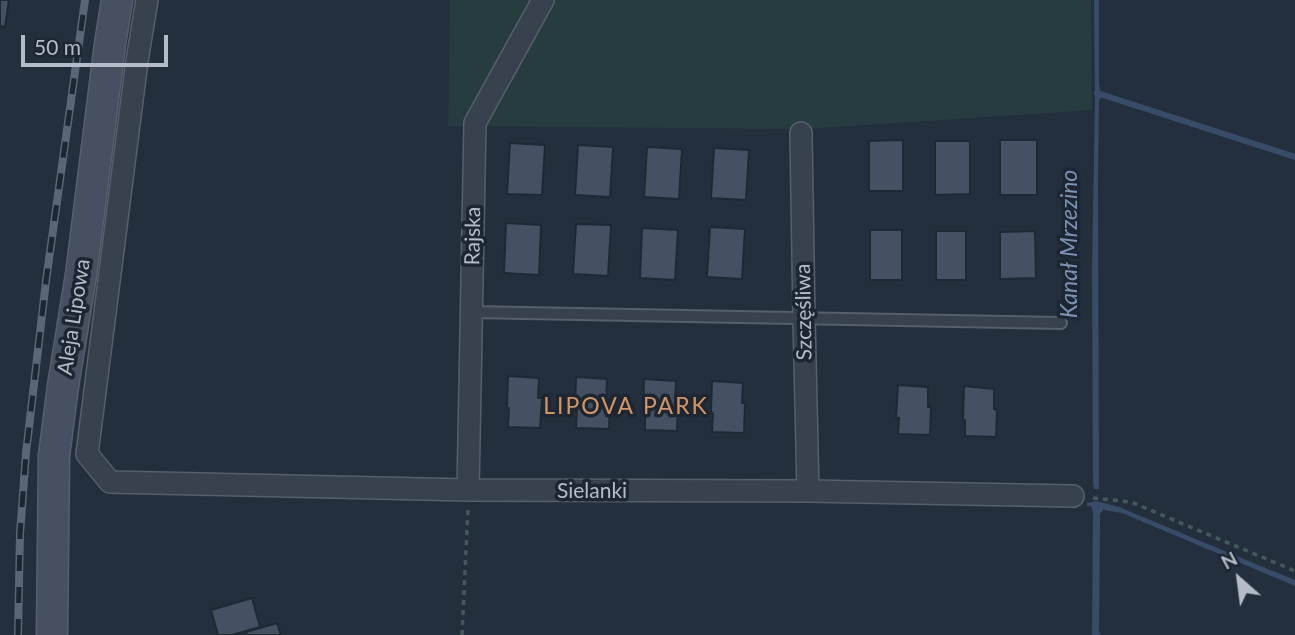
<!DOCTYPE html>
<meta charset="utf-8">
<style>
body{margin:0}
#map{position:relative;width:1295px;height:635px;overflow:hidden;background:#242f3e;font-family:Lato,sans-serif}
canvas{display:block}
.north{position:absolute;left:1204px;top:544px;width:70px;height:70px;-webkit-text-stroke:5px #1d2633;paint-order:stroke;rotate:332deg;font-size:19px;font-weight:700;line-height:28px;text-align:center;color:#b4bcc9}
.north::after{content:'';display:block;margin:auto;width:24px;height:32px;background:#b4bcc9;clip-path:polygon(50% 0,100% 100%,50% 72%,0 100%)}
.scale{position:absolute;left:21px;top:35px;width:147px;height:32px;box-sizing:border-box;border:4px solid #b4bcc9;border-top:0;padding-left:9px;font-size:21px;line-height:24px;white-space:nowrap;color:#b4bcc9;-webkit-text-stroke:5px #1d2633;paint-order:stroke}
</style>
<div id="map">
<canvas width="1295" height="635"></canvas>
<div class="north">N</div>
<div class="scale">50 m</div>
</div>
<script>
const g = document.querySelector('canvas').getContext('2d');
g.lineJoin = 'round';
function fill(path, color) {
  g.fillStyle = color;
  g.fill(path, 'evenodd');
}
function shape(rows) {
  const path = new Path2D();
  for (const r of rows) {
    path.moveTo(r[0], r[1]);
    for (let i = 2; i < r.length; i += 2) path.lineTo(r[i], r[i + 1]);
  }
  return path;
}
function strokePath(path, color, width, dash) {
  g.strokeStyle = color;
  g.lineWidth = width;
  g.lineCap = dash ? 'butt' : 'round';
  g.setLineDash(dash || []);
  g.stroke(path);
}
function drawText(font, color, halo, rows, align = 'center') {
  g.font = font + ' Lato,sans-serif';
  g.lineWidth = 7;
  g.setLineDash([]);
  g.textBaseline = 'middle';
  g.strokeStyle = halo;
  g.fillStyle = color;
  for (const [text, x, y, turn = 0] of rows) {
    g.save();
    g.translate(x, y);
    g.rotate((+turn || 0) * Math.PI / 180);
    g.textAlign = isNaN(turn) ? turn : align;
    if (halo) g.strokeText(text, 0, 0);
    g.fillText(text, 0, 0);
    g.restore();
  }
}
fill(shape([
 [450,0,1091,0,1092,110,804,129,448,126]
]), '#263c3f');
fill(shape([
 [1094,0,1099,0,1099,84,1101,98,1099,100,1098,183,1099,489,1094,489,1093,483,1092,271,1095,99],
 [1096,501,1119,507,1270,570,1295,580,1295,586,1122,513,1103,510,1100,514,1100,527,1099,631,1101,635,1092,635,1093,512,1091,506,1087,506,1087,503]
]), '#394c67');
strokePath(shape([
 [1097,93,1295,157]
]), '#394c67', 6);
const building = shape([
 [0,0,9,0,5,27,0,26,0,0],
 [903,140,903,191,869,191,869,141,903,140],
 [1000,140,1037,140,1037,195,1000,195,1000,140],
 [935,141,970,141,970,194,935,195,935,141],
 [510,143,545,145,542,195,507,194,510,143],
 [578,145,613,147,610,197,575,195,578,145],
 [647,147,682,149,679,199,644,197,647,147],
 [714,148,749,150,746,200,711,198,714,148],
 [506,223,541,225,539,275,504,273,506,223],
 [576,224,611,225,608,276,573,274,576,224],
 [710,227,745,229,742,279,707,277,710,227],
 [642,228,678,230,675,280,640,278,642,228],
 [870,230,902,230,902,280,870,280,870,230],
 [936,231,966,231,966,280,936,280,936,231],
 [1035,231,1036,278,1000,279,1000,232,1035,231],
 [508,376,539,378,538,398,542,398,540,428,508,427,509,408,507,408,508,376],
 [576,377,607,379,606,399,610,399,609,429,576,428,577,409,575,409,576,377],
 [644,379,676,381,675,401,678,401,677,431,645,430,645,411,643,411,644,379],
 [712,381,743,383,742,403,745,403,744,433,712,432,713,413,711,413,712,381],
 [898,385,928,387,928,407,931,407,930,435,898,434,899,418,896,418,898,385],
 [964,386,994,389,994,409,997,410,996,437,965,436,965,420,963,420,964,386],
 [252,598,260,627,232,635,218,635,211,610,252,598],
 [277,623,281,635,247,635,246,632,277,623]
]);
fill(building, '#455162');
strokePath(building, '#1f2835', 2);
const lane = shape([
 [471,312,1061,323]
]);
const street = shape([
 [147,0,137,61,87,454,110,482,468,490,808,491,1073,496],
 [801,133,804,319,808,491],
 [468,490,475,123,543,0]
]);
const secondary = shape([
 [52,635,54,456,63,386,81,275,110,44,117,0]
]);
strokePath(lane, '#565f6c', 14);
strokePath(street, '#565f6c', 24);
strokePath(secondary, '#565f6c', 33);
strokePath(shape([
 [1093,498,1131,502,1295,571],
 [462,635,468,508]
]), '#44595c', 3.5, [5, 5]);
strokePath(lane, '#38414e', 10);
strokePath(street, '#38414e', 21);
strokePath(secondary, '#465061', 30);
const rail = shape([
 [18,635,20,534,26,453,46,281,85,0]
]);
strokePath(rail, '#5a6575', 8);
strokePath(rail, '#1d2633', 5, [16]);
drawText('21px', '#b4bcc9', '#1d2633', [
 ["Rajska",473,236,-89],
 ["Szczęśliwa",804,312,-91],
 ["Aleja Lipowa",74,317,-81],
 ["Sielanki",592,491]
]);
drawText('italic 23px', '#7c92b1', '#1d2633', [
 ["Kanał Mrzezino",1070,244,-90]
]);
g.letterSpacing = '2px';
drawText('23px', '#d59563', '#1d2633', [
 ["LIPOVA PARK",626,407]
]);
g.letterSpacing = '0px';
</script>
